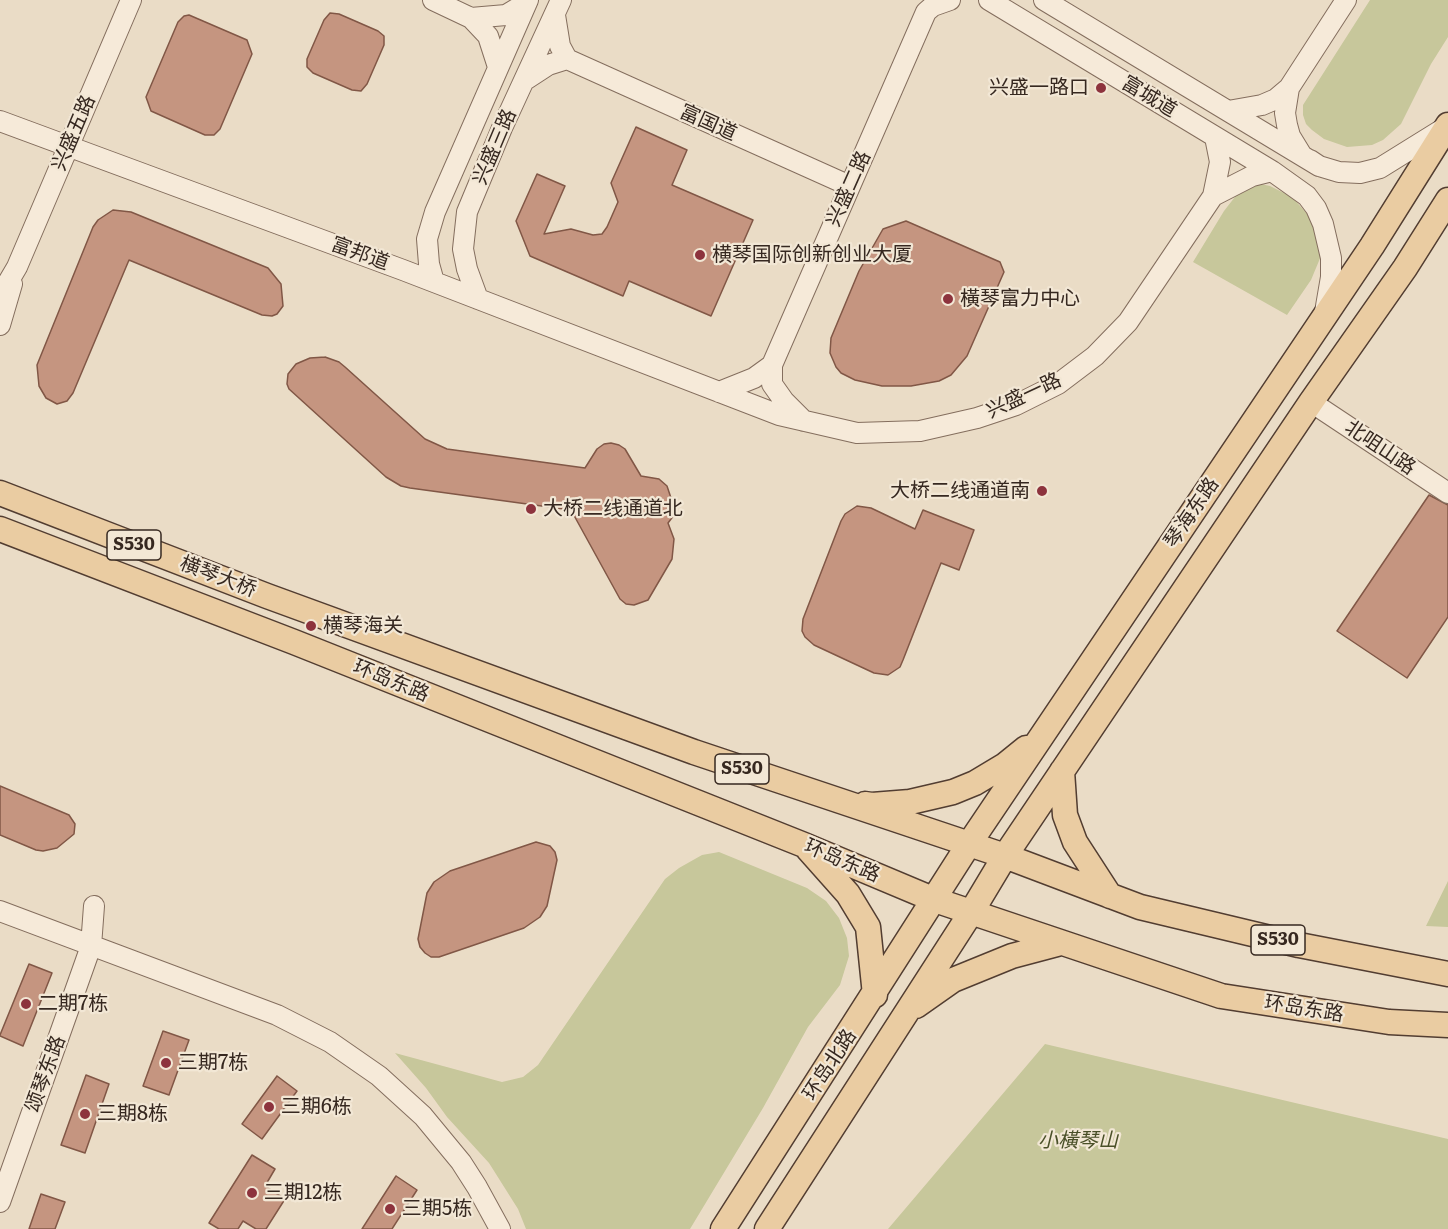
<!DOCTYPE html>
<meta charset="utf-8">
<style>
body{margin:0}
canvas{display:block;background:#eadcc6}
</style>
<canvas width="1448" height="1229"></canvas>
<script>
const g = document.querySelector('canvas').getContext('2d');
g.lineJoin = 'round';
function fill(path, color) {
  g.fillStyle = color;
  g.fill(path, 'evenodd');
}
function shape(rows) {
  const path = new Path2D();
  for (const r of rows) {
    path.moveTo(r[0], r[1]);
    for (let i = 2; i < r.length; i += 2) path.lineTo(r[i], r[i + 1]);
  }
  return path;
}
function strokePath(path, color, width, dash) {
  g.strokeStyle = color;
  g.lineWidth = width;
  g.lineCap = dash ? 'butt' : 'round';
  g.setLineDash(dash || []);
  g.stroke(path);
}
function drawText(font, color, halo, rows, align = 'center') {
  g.font = font + ' Literata,"Noto Sans SC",serif';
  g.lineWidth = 4.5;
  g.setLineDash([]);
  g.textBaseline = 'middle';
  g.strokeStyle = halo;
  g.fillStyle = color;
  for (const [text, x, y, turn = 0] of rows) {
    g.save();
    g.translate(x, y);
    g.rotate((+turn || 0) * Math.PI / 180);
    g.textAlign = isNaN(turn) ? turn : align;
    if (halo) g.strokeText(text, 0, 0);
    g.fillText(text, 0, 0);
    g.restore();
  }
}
fill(shape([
 [1370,0,1448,0,1448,37,1431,64,1401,124,1383,140,1372,145,1347,147,1324,139,1312,130,1306,124,1303,115,1303,105],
 [1256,183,1270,186,1292,197,1311,218,1320,241,1321,256,1311,280,1287,315,1193,262,1224,211,1238,193],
 [719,852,807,888,826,901,839,918,847,938,849,956,840,985,808,1027,763,1108,690,1229,526,1229,518,1209,489,1163,447,1117,426,1088,395,1053,502,1082,523,1077,538,1065,665,879,679,868,702,855],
 [1448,881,1448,927,1426,926],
 [1045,1044,1448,1139,1448,1229,888,1229]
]), '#c7c79b');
const building = shape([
 [330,13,339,14,378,31,384,36,384,45,367,84,361,91,352,90,313,73,307,67,307,59,324,20,330,13],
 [189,15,247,40,252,54,220,129,214,135,205,135,151,111,146,97,178,22,184,16,189,15],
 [636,127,687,150,672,185,753,220,711,316,629,281,623,296,530,256,516,221,537,174,565,186,544,234,571,229,593,235,602,234,607,227,618,202,611,183,636,127],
 [113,210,131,212,268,268,281,284,283,306,277,314,272,316,262,315,129,260,73,393,67,401,57,404,46,398,39,386,37,365,93,227,98,220,113,210],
 [906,221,1000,262,1004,272,967,356,951,375,939,381,911,386,882,386,855,380,841,373,836,367,830,353,831,338,859,271,883,229,906,221],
 [325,357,339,362,345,367,425,439,447,449,585,468,597,449,604,444,611,443,619,445,625,449,641,476,659,479,667,486,675,510,674,515,668,523,674,539,672,559,648,600,634,605,626,604,620,599,571,510,410,488,401,486,386,477,289,389,287,384,288,374,296,364,310,358,325,357],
 [1429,495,1448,505,1448,617,1407,678,1337,631,1429,495],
 [857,506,871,508,915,529,923,510,974,530,959,570,941,563,903,660,900,667,888,675,874,673,814,645,805,637,802,631,803,619,841,521,845,514,857,506],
 [0,786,69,815,75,824,74,834,57,848,43,851,36,850,0,835,0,786],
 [536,842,550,846,555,852,557,860,547,906,540,917,524,928,439,957,431,957,425,953,420,947,418,939,427,893,434,882,450,871,536,842],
 [29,964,52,973,23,1046,0,1036,0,1035,29,964],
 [163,1031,189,1040,169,1095,143,1086,163,1031],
 [86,1075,109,1084,85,1153,61,1145,86,1075],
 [277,1076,297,1091,262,1139,242,1124,277,1076],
 [252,1155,275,1169,265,1186,285,1199,266,1229,256,1229,243,1221,238,1229,219,1229,209,1223,252,1155],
 [396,1176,417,1190,392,1229,362,1229,396,1176],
 [41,1194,65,1202,55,1229,29,1229,41,1194]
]);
fill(building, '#c59580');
strokePath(building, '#815746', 1.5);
const minor = shape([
 [433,0,471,18],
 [989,0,1272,171,1307,196,1316,208,1323,224,1331,258,1331,277,1325,312],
 [1044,0,1319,166],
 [567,59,850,186],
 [498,67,488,36,471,18,506,15,526,3],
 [525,80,548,65,567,59,560,46,555,15],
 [1289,88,1285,113,1287,125,1290,136,1301,154],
 [1228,111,1262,105,1276,99,1289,88,1346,0],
 [0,121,403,270,779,415,857,433,920,431,977,418,1016,405,1058,384,1095,356,1128,322,1213,196],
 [1215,137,1220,162,1213,196,1252,176,1272,171],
 [1310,160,1319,166,1339,172,1360,173,1380,168,1446,127],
 [434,282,429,264,427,239,435,212,528,0],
 [0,296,17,267,131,0],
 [478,299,467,269,463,249,467,212,502,128,561,0],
 [0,325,12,284],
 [719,392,754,378,772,365],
 [1311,402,1448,493],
 [804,421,784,401,772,384,772,365,926,12,933,6,950,0],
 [0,911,277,1015,330,1042,379,1076,423,1116,461,1162,477,1187,500,1229],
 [0,1202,85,963,91,946,94,906]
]);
const major = shape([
 [0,493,267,596,694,752,1005,856,1140,907,1299,945,1448,974],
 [0,529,294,642,804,845,935,900,1221,996,1389,1022,1448,1025],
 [1062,771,1065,815,1075,842,1110,896],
 [865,804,872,805,910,802,953,792,975,783,1005,765,1026,748],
 [808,849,848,894,868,927,875,995],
 [916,1006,953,980,1012,956,1061,943],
 [723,1229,969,844,1372,246,1448,125],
 [767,1229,972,911,1005,856,1311,402,1405,268,1448,200]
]);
strokePath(minor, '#846e5e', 22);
strokePath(major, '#523d31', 27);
strokePath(minor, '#f6ead9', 20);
strokePath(major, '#eacca2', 24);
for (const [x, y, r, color] of [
 [1101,88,6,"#8d333d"],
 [700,255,6,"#8d333d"],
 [948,299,6,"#8d333d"],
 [1042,491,6,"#8d333d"],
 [531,509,6,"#8d333d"],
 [311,626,6,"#8d333d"],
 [26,1004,6,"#8d333d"],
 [166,1063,6,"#8d333d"],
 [269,1107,6,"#8d333d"],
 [85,1114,6,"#8d333d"],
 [252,1193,6,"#8d333d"],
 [390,1209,6,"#8d333d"]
]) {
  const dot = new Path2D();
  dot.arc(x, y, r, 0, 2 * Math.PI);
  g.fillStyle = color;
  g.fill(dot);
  strokePath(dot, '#f2e7d5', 2);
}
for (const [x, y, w] of [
 [134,545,54],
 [742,769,54],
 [1278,940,54]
]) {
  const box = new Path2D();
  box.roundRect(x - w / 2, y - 15, w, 30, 4.5);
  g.fillStyle = '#f2e7d5';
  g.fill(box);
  strokePath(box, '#362820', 1.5);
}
drawText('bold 18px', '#362820', null, [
 ["S530",134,545],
 ["S530",742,769],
 ["S530",1278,940]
]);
drawText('20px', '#362820', '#f2e7d5', [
 ["兴盛一路口",1089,88,"right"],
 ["横琴国际创新创业大厦",712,255],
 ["橫琴富力中心",960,299],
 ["大桥二线通道南",1030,491,"right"],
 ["大桥二线通道北",543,509],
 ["横琴海关",323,626],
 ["二期7栋",38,1004],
 ["三期7栋",178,1063],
 ["三期6栋",281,1107],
 ["三期8栋",97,1114],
 ["三期12栋",264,1193],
 ["三期5栋",402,1209]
], 'left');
drawText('20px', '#362820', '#f2e7d5', [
 ["富城道",1149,97,31],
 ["富国道",708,123,24],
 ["兴盛五路",74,133,-67],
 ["兴盛三路",495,147,-67],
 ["兴盛二路",849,189,-66],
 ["富邦道",360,254,20],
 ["兴盛一路",1024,396,-25],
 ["北咀山路",1380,448,34],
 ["琴海东路",1192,513,-56],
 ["横琴大桥",218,577,21],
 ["环岛东路",391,681,22],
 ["环岛东路",842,861,23],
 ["环岛东路",1304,1009,9],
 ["环岛北路",830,1065,-57],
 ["颂琴东路",46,1074,-70]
]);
drawText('italic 20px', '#4a5028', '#f2e7d5', [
 ["小橫琴山",1078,1141]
]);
</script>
